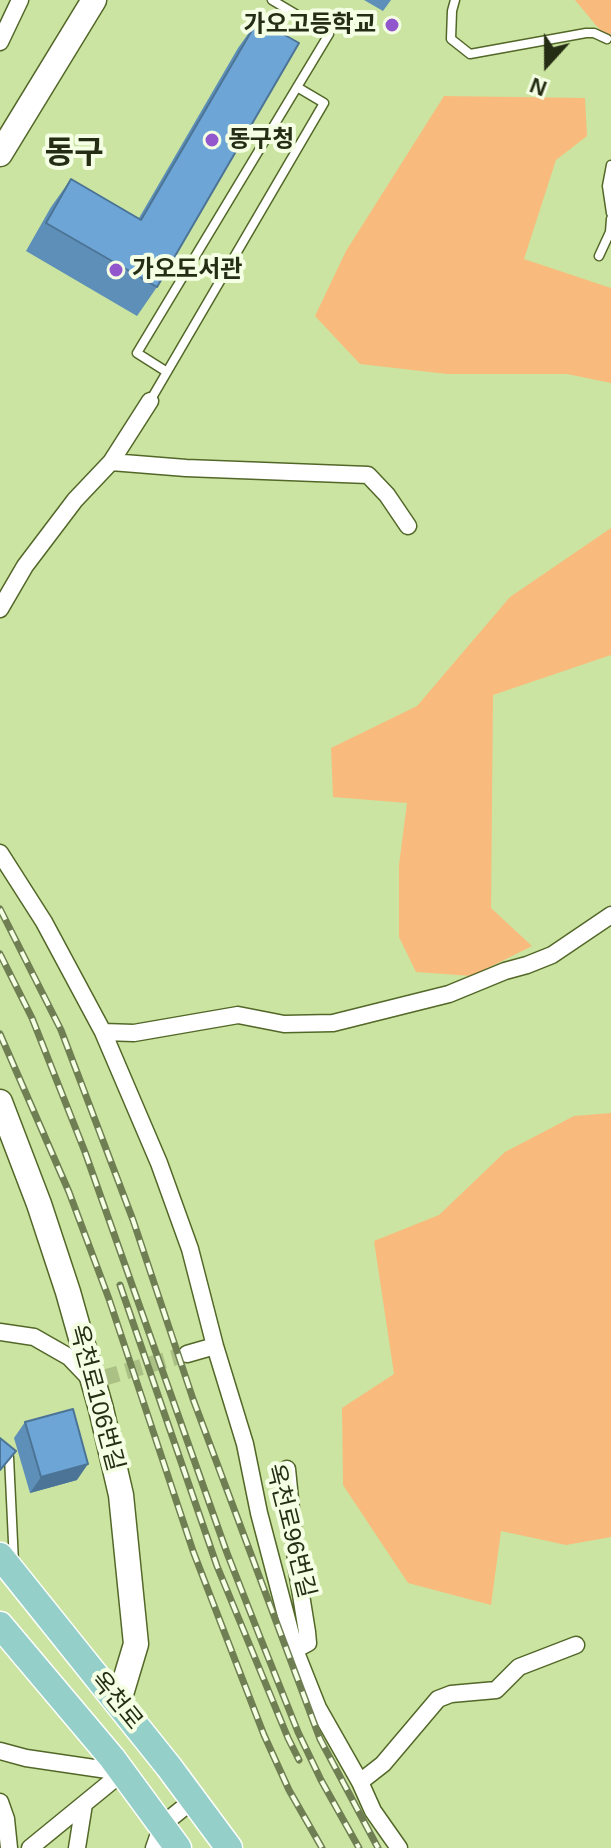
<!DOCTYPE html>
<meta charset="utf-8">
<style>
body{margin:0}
#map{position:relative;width:611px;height:1848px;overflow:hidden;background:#cbe4a1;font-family:Helvetica,sans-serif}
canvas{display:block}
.north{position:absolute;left:507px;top:24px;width:80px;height:80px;-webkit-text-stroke:6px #f4ffe4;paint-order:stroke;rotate:201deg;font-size:22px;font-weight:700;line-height:32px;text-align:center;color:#252e14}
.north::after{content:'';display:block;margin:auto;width:28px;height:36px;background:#252e14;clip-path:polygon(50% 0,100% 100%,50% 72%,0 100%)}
</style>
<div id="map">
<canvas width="611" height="1848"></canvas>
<div class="north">N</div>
</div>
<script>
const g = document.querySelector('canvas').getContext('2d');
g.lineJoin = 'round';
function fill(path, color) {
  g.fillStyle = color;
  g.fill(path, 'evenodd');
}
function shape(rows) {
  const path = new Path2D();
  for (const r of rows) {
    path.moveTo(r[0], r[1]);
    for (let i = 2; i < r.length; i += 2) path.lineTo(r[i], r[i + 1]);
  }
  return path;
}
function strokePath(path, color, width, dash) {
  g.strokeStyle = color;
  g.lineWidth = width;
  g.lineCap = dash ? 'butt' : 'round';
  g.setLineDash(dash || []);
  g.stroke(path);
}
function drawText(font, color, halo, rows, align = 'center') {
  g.font = font + ' Helvetica,"Noto Sans KR",sans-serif';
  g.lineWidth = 8;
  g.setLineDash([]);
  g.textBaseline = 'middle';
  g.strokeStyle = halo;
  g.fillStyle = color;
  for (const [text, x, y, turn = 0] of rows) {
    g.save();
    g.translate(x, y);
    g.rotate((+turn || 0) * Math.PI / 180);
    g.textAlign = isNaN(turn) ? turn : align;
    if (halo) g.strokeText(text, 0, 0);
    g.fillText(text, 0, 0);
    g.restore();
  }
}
fill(shape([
 [575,0,611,0,611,42,594,23],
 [444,96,585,98,587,136,556,160,524,259,611,288,611,383,567,374,447,374,360,364,315,316,346,251],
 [611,528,611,655,493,695,491,908,532,946,472,976,416,972,399,937,399,865,407,803,333,797,331,748,417,706,510,597],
 [611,1113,611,1537,566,1545,501,1531,491,1605,408,1583,343,1485,342,1408,394,1374,374,1241,439,1215,505,1152,574,1116]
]), '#f9bb7d');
strokePath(shape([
 [103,1378,187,1354]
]), '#aac085', 16, [16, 8]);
const lane = shape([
 [455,0,452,11,451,39,470,54,586,33,594,33,607,39],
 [611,165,607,186,611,213],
 [599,256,610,232,611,219],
 [167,372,137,353,329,34,272,0],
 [150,401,324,103,297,87],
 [0,1449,9,1457,14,1563]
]);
const street = shape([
 [0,42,20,0],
 [111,462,186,468,368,475,387,495,408,526],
 [0,609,25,566,75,500,111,462,150,401],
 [0,853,44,922,103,1032,159,1163,190,1249,215,1346,245,1444,259,1513,295,1650,318,1708,360,1782,373,1811,399,1848],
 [103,1032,134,1033,238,1015,284,1024,333,1023,449,994,505,971,527,965,552,955,611,915],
 [0,1332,34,1337,69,1357,91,1380],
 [187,1354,215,1346],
 [287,1469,297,1570,307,1632,308,1643,295,1650],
 [0,1751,26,1758,121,1772],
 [360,1782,383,1764,438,1699,451,1694,496,1690,519,1667,576,1645],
 [0,1802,6,1819,9,1848],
 [30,1848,123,1772],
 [77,1848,84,1804],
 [154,1848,162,1825,193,1800]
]);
const secondary = shape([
 [0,154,94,0],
 [0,1102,39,1204,68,1292,101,1409,121,1495,136,1644,118,1704]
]);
const primary = shape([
 [0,1556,169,1767,229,1848],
 [0,1625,112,1758,178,1848]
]);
strokePath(lane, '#526728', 11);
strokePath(street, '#526728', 19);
strokePath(secondary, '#526728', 27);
strokePath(primary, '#fff', 29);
strokePath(lane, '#fff', 8);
strokePath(street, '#fff', 16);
strokePath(secondary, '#fff', 24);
strokePath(primary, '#94d0c9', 26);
const rail = shape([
 [0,909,61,1030,133,1220,193,1399,320,1739,378,1848],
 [0,954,32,1018,85,1152,227,1553,260,1637,298,1732,321,1780,359,1848],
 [0,1034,69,1192,109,1299,193,1551,264,1735,289,1790,322,1848],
 [120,1285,217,1566,288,1738,299,1760]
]);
strokePath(rail, '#6f7f53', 7);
strokePath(rail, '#f4ffe4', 4, [12]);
fill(shape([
 [364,0,391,0,383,11],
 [258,20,157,287,137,316,26,251,51,207,71,179,139,218,238,48],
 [25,1422,77,1480,30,1493,14,1438]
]), '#5e8fb8');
fill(shape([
 [88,1464,77,1480,30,1493,41,1477]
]), '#4c7496');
const building = shape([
 [258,20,299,43,157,287,46,223,71,179,141,220,258,20],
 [73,1409,88,1464,41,1477,25,1422,73,1409],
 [0,1438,16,1451,0,1470,0,1438]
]);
fill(building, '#6da6d6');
strokePath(building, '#4c7496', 2);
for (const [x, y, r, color] of [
 [392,25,8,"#9357cd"],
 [212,140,8,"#9357cd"],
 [116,270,8,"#9357cd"]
]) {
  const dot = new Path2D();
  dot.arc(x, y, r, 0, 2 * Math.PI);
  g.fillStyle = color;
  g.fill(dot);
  strokePath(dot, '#f4ffe4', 3);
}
drawText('bold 24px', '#252e14', '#f4ffe4', [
 ["가오고등학교",376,25,"right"],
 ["동구청",228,140],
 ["가오도서관",132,270]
], 'left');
drawText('24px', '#252e14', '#f4ffe4', [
 ["옥천로106번길",96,1398,75],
 ["옥천로96번길",290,1531,76],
 ["옥천로",116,1701,51]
]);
drawText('bold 32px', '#252e14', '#f4ffe4', [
 ["동구",74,154]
]);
</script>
